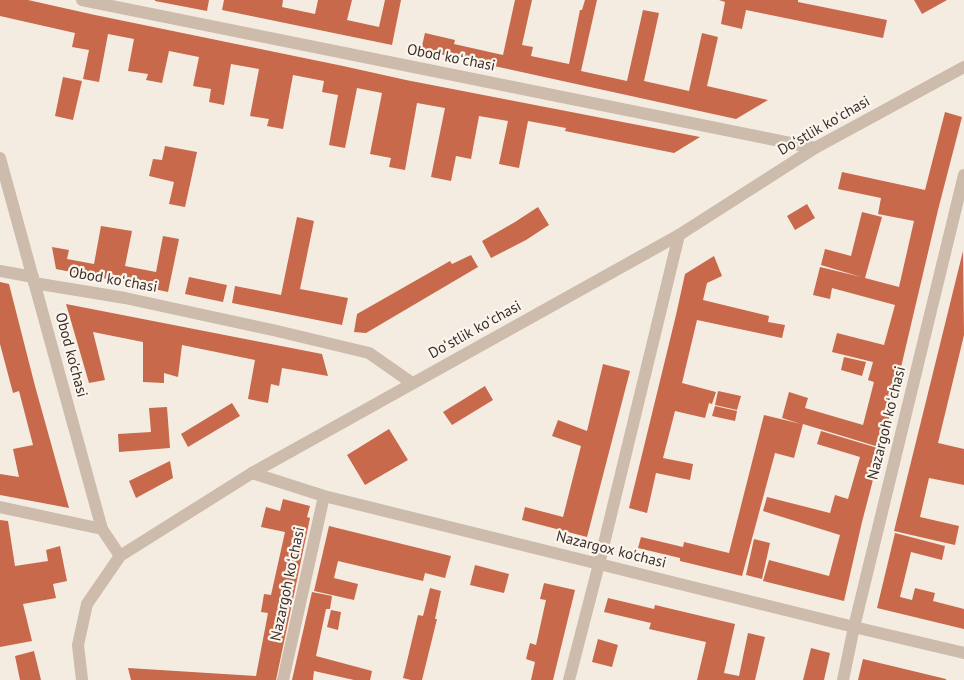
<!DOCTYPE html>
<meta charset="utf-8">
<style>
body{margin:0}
canvas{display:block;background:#f4ebe1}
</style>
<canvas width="964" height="680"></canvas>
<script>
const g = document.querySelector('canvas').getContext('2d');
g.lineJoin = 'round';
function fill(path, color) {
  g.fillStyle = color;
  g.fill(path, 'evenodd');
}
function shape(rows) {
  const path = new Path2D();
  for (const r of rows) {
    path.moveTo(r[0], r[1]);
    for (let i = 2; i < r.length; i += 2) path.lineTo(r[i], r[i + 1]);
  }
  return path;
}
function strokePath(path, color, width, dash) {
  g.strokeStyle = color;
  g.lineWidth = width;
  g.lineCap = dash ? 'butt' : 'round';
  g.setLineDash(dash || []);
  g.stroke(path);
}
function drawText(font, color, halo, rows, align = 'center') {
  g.font = font + ' "PT Sans",sans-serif';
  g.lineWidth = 4.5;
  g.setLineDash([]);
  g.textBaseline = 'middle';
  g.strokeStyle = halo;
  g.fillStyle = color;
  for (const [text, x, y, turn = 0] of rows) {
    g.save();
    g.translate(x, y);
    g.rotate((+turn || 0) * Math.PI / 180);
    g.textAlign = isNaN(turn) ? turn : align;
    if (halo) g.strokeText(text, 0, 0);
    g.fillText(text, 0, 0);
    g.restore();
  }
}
fill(shape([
 [0,0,28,0,95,15,343,66,406,80,700,137,674,153,565,131,566,128,528,121,519,168,499,164,508,121,479,116,471,159,456,156,451,181,431,177,445,108,417,103,405,170,389,167,391,158,370,154,382,93,357,88,345,148,329,145,338,95,322,92,324,81,293,75,283,129,267,126,269,119,250,116,259,69,231,64,224,105,209,102,211,89,193,86,199,57,169,51,162,83,146,80,148,74,128,71,134,39,108,34,99,82,83,79,89,50,72,47,75,33,0,16],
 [155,0,209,0,207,11,155,1],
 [224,0,283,0,282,7,315,14,318,0,352,0,347,20,379,27,385,0,401,0,392,45,222,10],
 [515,0,532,0,522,45,533,47,531,56,569,64,580,10,582,10,585,0,597,0,581,71,627,81,643,10,659,13,644,81,689,91,702,33,718,37,707,86,768,100,736,119,421,50,425,33,455,40,454,44,503,55],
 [719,0,798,0,798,2,887,20,883,38,746,10,742,29,721,24,725,2],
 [914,0,947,0,922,14],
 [63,77,82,81,73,120,55,116],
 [945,112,962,117,938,210,882,448,803,424,794,458,775,453,742,576,680,561,680,558,638,548,641,537,683,547,684,542,729,553,764,415,801,424,782,418,789,392,808,398,805,408,863,425,874,382,868,380,873,362,832,352,837,333,884,345,895,305,832,288,830,299,813,295,820,267,861,277,821,265,825,249,851,256,862,212,882,217,865,278,899,287,914,221,878,214,881,198,838,189,842,172,925,190],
 [165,146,197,152,185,207,169,204,174,182,149,176,153,159,162,160],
 [807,204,815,218,795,230,787,216],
 [538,207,549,225,526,240,491,258,482,241,515,222],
 [297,217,314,221,300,289,348,298,342,325,232,303,235,286,281,295],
 [101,226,132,231,125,266,156,272,163,236,179,239,168,292,107,279,56,269,52,247,69,250,67,259,94,264],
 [963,251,964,335,938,443,964,449,964,485,929,478,920,517,959,526,955,545,894,531],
 [471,255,478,267,366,333,354,332,357,314,450,261,452,264],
 [714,256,722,276,707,283,703,300,769,316,768,322,785,325,782,338,697,320,682,383,716,392,712,404,709,403,705,418,675,411,663,458,693,464,690,480,656,473,647,513,629,508,676,315,685,274],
 [189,277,227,285,223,302,185,294],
 [0,282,9,284,35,386,69,508,0,495,0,474,19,477,13,449,33,445,19,391,13,393,0,344],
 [66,304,322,354,328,376,282,368,279,386,271,384,268,403,248,399,255,360,182,345,178,377,164,373,164,383,143,382,143,342,93,332,105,380,89,383],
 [844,357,866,362,862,376,841,370],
 [603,364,630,371,587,537,522,520,525,507,563,517,581,446,552,436,558,420,587,431],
 [485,386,493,400,452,425,443,412],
 [718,391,741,396,737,410,715,405],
 [232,403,240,416,188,447,181,434],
 [715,406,737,411,735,421,712,416],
 [167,407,170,448,119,452,118,434,151,432,149,408],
 [389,429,408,460,365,485,347,455],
 [821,431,881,449,862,522,844,601,763,581,769,560,829,576,840,535,763,511,767,497,830,513,835,495,848,499,860,457,817,444],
 [170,461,173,478,136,498,129,481],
 [283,499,310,506,307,517,310,518,276,680,131,680,128,668,256,676,268,613,261,612,264,594,271,595,285,532,261,527,266,507,280,511],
 [0,520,8,521,15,566,48,561,46,550,60,546,67,581,53,584,56,598,23,604,32,641,0,647],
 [329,526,451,556,445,578,425,573,423,581,338,561,334,578,358,584,354,600,314,591],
 [895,533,945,546,942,560,911,552,900,597,912,600,915,588,935,593,933,601,964,609,964,629,877,608],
 [754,539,770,543,762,579,746,575],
 [475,565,509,574,504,593,470,585],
 [544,583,575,590,553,680,531,680,535,662,526,659,530,643,536,645,546,600,540,599],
 [430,588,441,591,435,619,437,619,422,680,411,680,403,678,418,615,423,616],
 [312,592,332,596,330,609,326,609,316,656,372,671,370,680,354,680,314,671,313,680,292,680],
 [608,598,654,609,655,605,735,624,724,673,739,676,748,633,765,637,755,680,697,680,706,642,649,629,651,623,604,612],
 [331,610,341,612,338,630,327,627],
 [598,639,618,645,612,667,592,662],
 [811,648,830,653,824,680,803,680],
 [34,651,41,680,20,680,15,656],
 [863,659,946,679,946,680,858,680]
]), '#c8694b');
strokePath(shape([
 [82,0,815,148],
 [0,158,102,529,120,556],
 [0,271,33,277],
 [34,283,125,298,277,331,369,353,412,383],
 [252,473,324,496,854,627,964,653],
 [0,507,102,529],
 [283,680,324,496],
 [569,680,599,564,679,235],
 [843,680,854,627,964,175]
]), '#cdbbac', 12);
strokePath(shape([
 [82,680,78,645,87,604,120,556,252,473,679,235,815,148,964,67]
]), '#cdbbac', 12);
drawText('15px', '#3b302b', '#fbf5ee', [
 ["Obod koʻchasi",451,58,11],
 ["Doʻstlik koʻchasi",824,126,-30],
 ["Obod koʻchasi",113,280,10],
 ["Doʻstlik koʻchasi",475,330,-29],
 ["Obod ko'chasi",71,355,75],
 ["Nazargoh koʻchasi",887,423,-76],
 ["Nazargox ko'chasi",611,550,14],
 ["Nazargoh koʻchasi",288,584,-78]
]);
</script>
